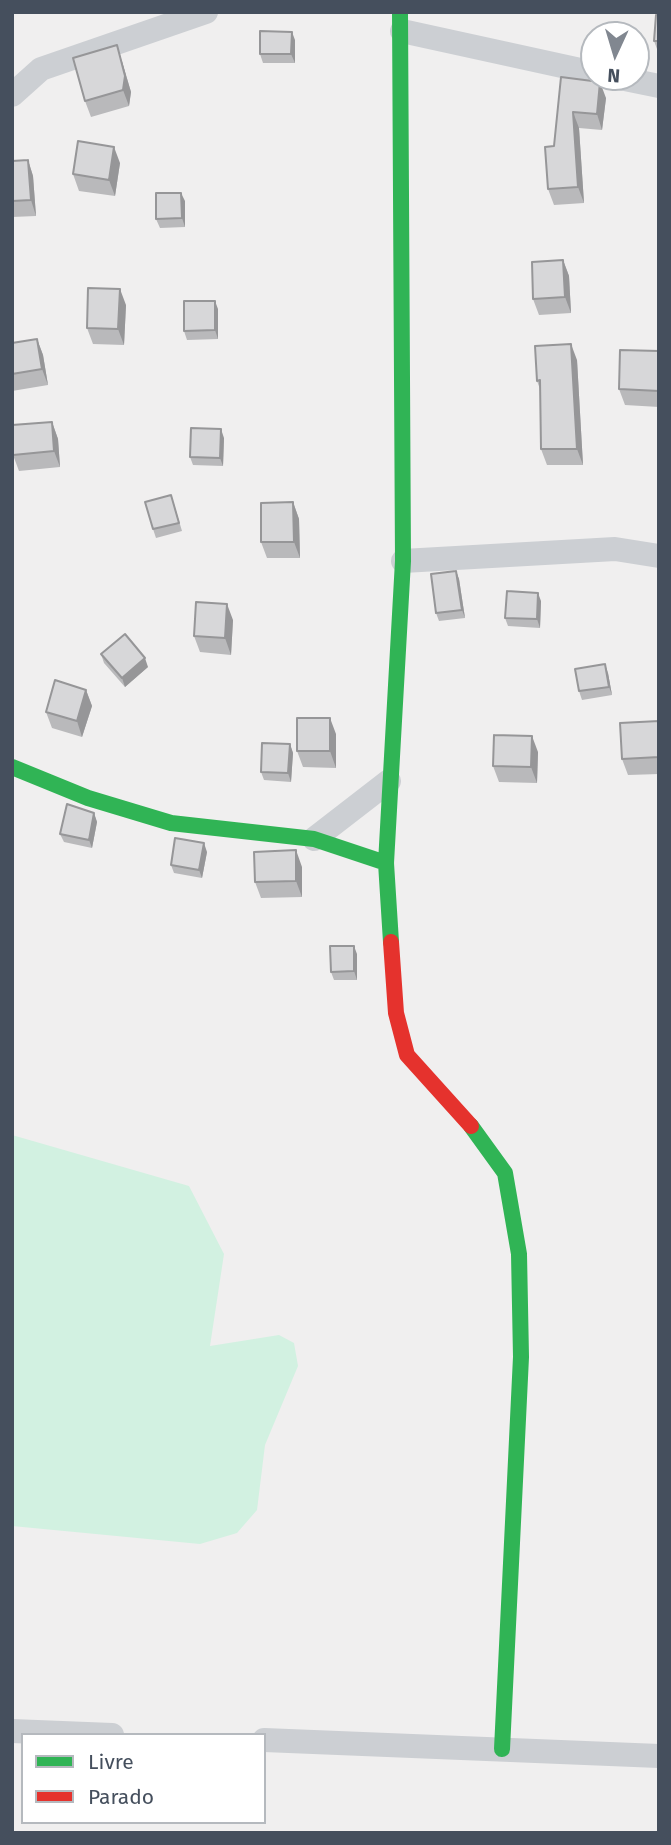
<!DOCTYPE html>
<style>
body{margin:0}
#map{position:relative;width:671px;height:1845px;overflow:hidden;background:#f0efef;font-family:"Fira Sans",sans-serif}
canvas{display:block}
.frame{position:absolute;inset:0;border:14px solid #454f5d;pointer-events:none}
.legend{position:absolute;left:21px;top:1733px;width:245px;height:91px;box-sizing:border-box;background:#fff;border:2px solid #b5b9be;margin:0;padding:9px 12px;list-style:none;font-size:21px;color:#454f5d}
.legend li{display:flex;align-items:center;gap:14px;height:35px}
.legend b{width:35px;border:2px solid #b5b9be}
.north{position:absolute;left:580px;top:21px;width:70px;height:70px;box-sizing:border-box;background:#fff;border:2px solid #b5b9be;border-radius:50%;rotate:184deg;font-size:19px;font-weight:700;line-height:28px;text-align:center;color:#454f5d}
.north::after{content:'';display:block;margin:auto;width:24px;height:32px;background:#818790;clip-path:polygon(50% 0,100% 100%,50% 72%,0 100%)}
</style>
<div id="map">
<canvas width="671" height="1845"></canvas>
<div class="frame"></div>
<ul class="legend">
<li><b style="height:9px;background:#30b455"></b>Livre</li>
<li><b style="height:9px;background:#e5322d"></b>Parado</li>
</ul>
<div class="north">N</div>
</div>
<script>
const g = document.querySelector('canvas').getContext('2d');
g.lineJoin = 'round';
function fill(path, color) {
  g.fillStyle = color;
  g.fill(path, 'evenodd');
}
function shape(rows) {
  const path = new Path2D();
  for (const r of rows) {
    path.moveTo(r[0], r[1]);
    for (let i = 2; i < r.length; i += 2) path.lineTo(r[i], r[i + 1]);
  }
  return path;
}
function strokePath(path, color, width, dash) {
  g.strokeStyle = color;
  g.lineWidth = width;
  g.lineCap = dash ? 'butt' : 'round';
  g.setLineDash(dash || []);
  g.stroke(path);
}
fill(shape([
 [12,1135,189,1186,224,1254,210,1346,279,1335,294,1343,298,1366,265,1445,257,1510,237,1533,200,1544,12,1526]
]), '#d2f1e1');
strokePath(shape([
 [402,31,594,73],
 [615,77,659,86],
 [12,95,41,69,206,12],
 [403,561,615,549,659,556],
 [314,839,389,781],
 [12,1731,112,1735],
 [264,1740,659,1756]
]), '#cccfd3', 24);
strokePath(shape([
 [12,767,88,798,171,823,314,839,386,863],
 [391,942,386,863,403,561,400,12],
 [471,1126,505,1173,519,1254,521,1357,502,1749]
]), '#30b455', 16);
strokePath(shape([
 [391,942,396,1013,407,1055,471,1126]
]), '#e5322d', 16);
fill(shape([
 [659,15,659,49,657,49,654,41],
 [295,40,295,63,263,63,260,54],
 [122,61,131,92,129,106,91,117,85,101],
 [561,77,606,98,602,130,579,128,584,203,554,205,548,189,554,146],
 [28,160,33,176,36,216,12,217,12,161],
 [120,163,115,196,79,191,73,174],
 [185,201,185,227,160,228,156,219],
 [563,260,569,276,571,313,539,315,533,299],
 [126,305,124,345,93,344,87,328],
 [218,309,218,339,187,340,184,331],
 [37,339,43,355,48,385,12,391,12,343],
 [659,351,659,407,625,405,619,389],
 [577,360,583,465,547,465,541,449,540,389,537,381],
 [52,422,58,439,60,467,19,471,13,455],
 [224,438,223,466,193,465,190,457],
 [293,502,299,519,300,558,267,558,261,542],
 [174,504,182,531,156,538,153,529],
 [456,571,459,579,465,618,439,621,436,613],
 [541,601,540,628,508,626,505,618],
 [233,620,231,655,200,652,194,636],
 [101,654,148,667,125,687,104,663],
 [608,673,612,695,582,700,579,691],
 [86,690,92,706,82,737,52,728,46,712],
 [659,721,659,774,628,775,622,759],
 [336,734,336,768,303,767,297,751],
 [290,744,293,753,291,782,264,780,261,772],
 [538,752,537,783,499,782,493,766],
 [94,813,97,822,92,848,64,842,60,834],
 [207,852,202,878,174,873,171,865],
 [302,867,302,897,261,898,255,882],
 [357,954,357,980,334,980,331,972]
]), '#b9b9bb');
fill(shape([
 [292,32,295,40,295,63,291,54],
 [117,45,131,92,129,106,123,90],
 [600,82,606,98,602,130,597,114],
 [573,112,579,128,584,203,578,187],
 [114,147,120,163,115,196,109,180],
 [28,160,33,176,36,216,31,200],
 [181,193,185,201,185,227,182,218],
 [563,260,569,276,571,313,565,297],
 [120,289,126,305,124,345,118,329],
 [215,301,218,309,218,339,215,330],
 [37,339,43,355,48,385,42,369],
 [571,344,577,360,583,465,577,449],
 [52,422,58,439,60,467,54,451],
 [221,429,224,438,223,466,220,458],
 [293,502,299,519,300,558,294,542],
 [456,571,459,579,465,618,462,610],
 [538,593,541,601,540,628,537,619],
 [227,604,233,620,231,655,225,638],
 [145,658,148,667,125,687,122,678],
 [605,664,608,673,612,695,609,687],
 [86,690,92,706,82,737,77,721],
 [330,718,336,734,336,768,330,751],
 [532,736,538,752,537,783,531,767],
 [290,744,293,753,291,782,288,773],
 [94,813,97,822,92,848,89,840],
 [204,843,207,852,202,878,199,870],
 [296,850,302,867,302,897,296,881],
 [354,946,357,954,357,980,354,971]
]), '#969698');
const building = shape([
 [656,15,659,15,659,41,654,41,656,15],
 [260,31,292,32,291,54,260,54,260,31],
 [117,45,125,76,123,90,85,101,73,58,117,45],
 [561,77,600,82,597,114,573,112,578,187,548,189,545,147,554,146,561,77],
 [78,141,114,147,109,180,73,174,78,141],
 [28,160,31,200,12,201,12,161,28,160],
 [156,193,181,193,182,218,156,219,156,193],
 [563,260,565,297,533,299,532,262,563,260],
 [88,288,120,289,118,329,87,328,88,288],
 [184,301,215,301,215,330,184,331,184,301],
 [37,339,42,369,12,374,12,343,37,339],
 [571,344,577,449,541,449,540,380,537,381,535,346,571,344],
 [620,350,659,351,659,391,619,389,620,350],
 [52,422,54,451,13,455,12,425,52,422],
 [191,428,221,429,220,458,190,457,191,428],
 [171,495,179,523,153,529,145,502,171,495],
 [293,502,294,542,261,542,261,503,293,502],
 [456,571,462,610,436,613,431,574,456,571],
 [507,591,538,593,537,619,505,618,507,591],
 [196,602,227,604,225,638,194,636,196,602],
 [125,634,145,658,122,678,101,654,125,634],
 [605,664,609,687,579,691,575,669,605,664],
 [55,680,86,690,77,721,46,712,55,680],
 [297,718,330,718,330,751,297,751,297,718],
 [659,721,659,757,622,759,620,723,659,721],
 [494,735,532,736,531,767,493,766,494,735],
 [262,743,290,744,288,773,261,772,262,743],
 [67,804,94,813,89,840,60,834,67,804],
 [175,838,204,843,199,870,171,865,175,838],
 [296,850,296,881,255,882,254,852,296,850],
 [330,946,354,946,354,971,331,972,330,946]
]);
fill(building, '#d7d7d9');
strokePath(building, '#969698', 2);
</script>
